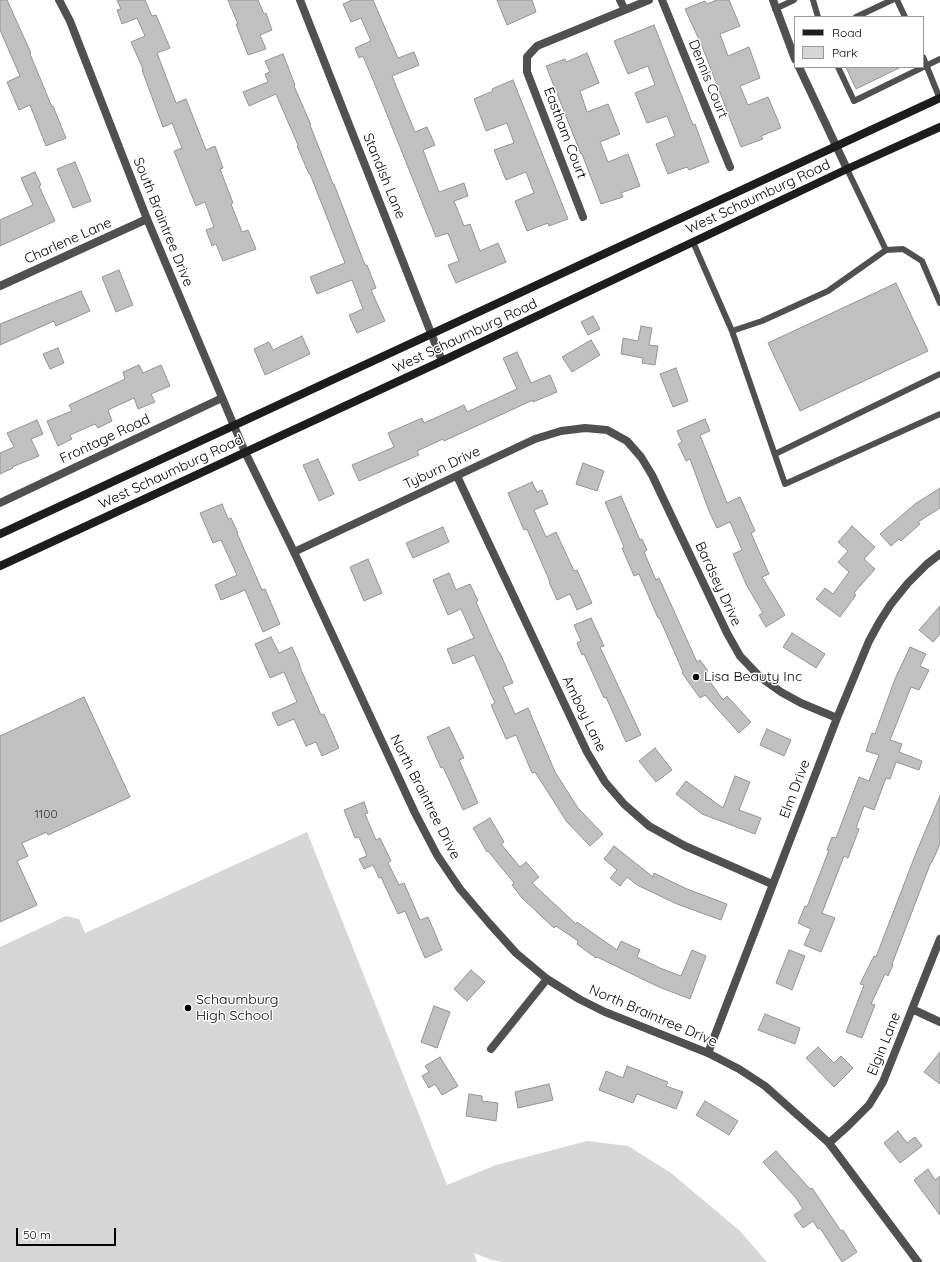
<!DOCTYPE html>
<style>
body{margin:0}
#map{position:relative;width:940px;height:1262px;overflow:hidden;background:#fff;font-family:Quicksand,sans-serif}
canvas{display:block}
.legend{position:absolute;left:794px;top:16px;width:130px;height:52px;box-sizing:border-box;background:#fff;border:1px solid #999;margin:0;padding:5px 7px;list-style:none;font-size:12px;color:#000}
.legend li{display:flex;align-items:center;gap:8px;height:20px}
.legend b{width:20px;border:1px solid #999}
.scale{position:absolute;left:16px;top:1228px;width:100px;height:18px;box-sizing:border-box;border:2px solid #000;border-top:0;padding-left:5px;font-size:12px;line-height:14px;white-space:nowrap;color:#000;-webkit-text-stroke:3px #fff;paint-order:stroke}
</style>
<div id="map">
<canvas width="940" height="1262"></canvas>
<ul class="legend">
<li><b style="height:5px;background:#1d1d1d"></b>Road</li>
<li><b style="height:11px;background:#d7d7d7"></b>Park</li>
</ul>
<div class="scale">50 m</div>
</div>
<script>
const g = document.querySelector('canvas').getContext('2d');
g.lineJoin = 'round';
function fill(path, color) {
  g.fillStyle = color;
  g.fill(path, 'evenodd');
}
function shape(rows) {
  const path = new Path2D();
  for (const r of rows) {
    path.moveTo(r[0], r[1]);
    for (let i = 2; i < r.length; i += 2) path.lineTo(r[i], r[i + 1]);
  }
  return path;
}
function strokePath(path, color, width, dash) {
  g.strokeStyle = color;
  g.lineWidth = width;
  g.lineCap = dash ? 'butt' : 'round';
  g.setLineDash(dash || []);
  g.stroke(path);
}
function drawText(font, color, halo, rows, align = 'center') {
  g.font = font + ' Quicksand,sans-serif';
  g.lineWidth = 3;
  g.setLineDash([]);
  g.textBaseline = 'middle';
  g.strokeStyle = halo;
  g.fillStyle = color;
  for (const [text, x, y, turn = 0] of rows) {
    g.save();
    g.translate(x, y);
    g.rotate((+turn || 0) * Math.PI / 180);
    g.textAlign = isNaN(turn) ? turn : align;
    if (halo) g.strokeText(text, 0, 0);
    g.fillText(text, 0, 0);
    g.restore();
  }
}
fill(shape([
 [307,832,447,1185,496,1165,587,1141,628,1146,671,1173,740,1231,767,1262,503,1262,492,1260,474,1253,477,1262,0,1262,0,947,66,916,79,919,85,933]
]), '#d7d7d7');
const building = shape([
 [0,0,7,0,31,53,30,54,52,107,53,106,66,138,46,146,30,105,19,110,7,82,20,76,0,30,0,0],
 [117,0,145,0,152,16,156,15,170,48,157,53,176,103,186,99,206,150,215,146,223,168,220,169,233,203,231,204,242,232,248,230,256,249,223,261,216,244,212,246,206,230,214,227,205,202,196,206,174,151,182,148,172,123,163,127,142,70,143,69,131,42,145,36,137,18,122,24,117,10,121,9,117,0],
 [228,0,258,0,264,14,266,13,272,30,260,35,266,49,248,55,236,24,238,24,228,0],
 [352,0,373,0,398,58,414,52,419,65,392,76,415,132,427,127,435,145,423,150,439,192,464,183,468,196,454,201,464,226,470,224,480,251,498,243,506,262,456,283,448,265,459,261,448,233,436,237,378,92,363,56,359,58,355,48,371,41,361,18,351,22,343,4,352,0],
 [497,0,532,0,536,12,507,25,497,0],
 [717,0,729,0,740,26,720,34,728,56,749,47,760,78,740,86,748,105,768,97,781,128,761,136,763,139,741,147,702,46,685,9,705,1,707,4,717,0],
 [654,25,693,125,695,124,709,162,689,170,687,167,668,174,656,144,675,136,667,116,647,123,635,93,655,85,648,66,628,74,614,41,654,25],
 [587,53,599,83,580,91,587,112,608,104,620,134,600,142,608,162,628,154,640,186,621,193,623,197,601,204,582,154,581,154,546,66,565,59,566,62,587,53],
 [283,54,295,85,294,86,311,125,310,125,333,184,334,184,365,265,367,265,376,288,371,290,385,321,357,333,349,315,363,309,352,280,317,294,310,277,345,263,310,174,309,174,297,146,298,145,276,94,249,106,243,92,268,82,265,74,270,72,265,61,283,54],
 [846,67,901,67,856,89,846,67],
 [513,80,568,219,549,226,548,223,527,231,515,201,534,193,526,172,506,180,494,150,514,143,507,123,486,131,474,99,493,91,492,89,513,80],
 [75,162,91,201,73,208,57,169,75,162],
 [35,172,41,185,39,186,55,221,0,246,0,220,33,205,21,178,35,172],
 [119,270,133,305,116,312,102,277,119,270],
 [896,283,928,351,800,411,768,343,896,283],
 [81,291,90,311,56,326,54,321,0,345,0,324,81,291],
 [593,316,600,329,588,335,581,322,593,316],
 [641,326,652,328,649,345,658,346,655,365,642,363,643,358,621,354,623,338,638,341,641,326],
 [302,336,310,354,265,375,254,349,269,342,273,350,302,336],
 [591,340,600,355,572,372,562,357,591,340],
 [58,348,64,363,50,369,43,354,58,348],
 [517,352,531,383,550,375,557,392,533,402,533,400,444,441,443,439,417,451,419,455,359,481,352,465,394,447,388,433,422,418,424,423,464,405,467,412,517,389,503,358,517,352],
 [139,365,143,373,161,365,170,386,151,394,155,402,138,409,134,398,108,410,112,421,98,428,95,424,70,435,72,439,58,446,47,421,72,411,69,405,125,379,123,372,139,365],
 [676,368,688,401,673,407,660,374,676,368],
 [705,419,710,431,700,435,727,503,740,497,755,531,751,533,769,574,762,577,785,615,766,627,759,615,763,613,747,586,733,554,742,550,730,522,717,528,709,511,690,459,686,461,678,444,682,442,677,431,705,419],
 [37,420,43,434,31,439,39,456,12,467,13,468,0,474,0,453,14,447,7,433,37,420],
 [318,459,334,494,319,501,303,465,318,459],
 [583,463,604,471,597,491,576,484,583,463],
 [532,482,537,492,542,490,548,504,534,510,546,537,556,532,574,571,577,570,592,603,577,610,570,594,557,600,549,582,550,582,527,529,524,530,508,493,532,482],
 [940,488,940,508,918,522,920,524,901,541,899,539,891,546,880,534,915,504,940,488],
 [621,496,640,540,642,539,647,550,644,552,656,580,659,578,697,662,700,660,708,671,704,673,723,700,727,696,751,722,739,733,705,695,700,698,682,673,683,672,659,617,658,618,639,574,634,576,622,548,624,547,605,502,621,496],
 [222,504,228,519,231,518,238,533,237,533,262,590,265,589,280,624,263,632,245,590,221,600,215,585,237,575,221,540,213,543,200,513,222,504],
 [852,526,875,547,864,559,875,569,854,593,856,595,840,617,816,599,825,588,833,594,849,572,838,562,848,551,838,542,852,526],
 [443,527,449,542,413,558,406,543,443,527],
 [368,559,382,593,364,601,350,567,368,559],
 [449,573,456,590,470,584,478,601,476,602,499,653,500,653,513,683,503,687,515,714,528,708,555,772,578,808,603,834,590,846,567,822,535,772,532,773,516,735,506,739,491,705,495,703,474,655,453,664,447,649,474,638,461,609,448,615,433,580,449,573],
 [940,606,940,634,933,642,919,630,940,606],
 [591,618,604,646,600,647,641,735,626,742,606,697,604,698,584,654,582,655,577,643,581,641,574,625,591,618],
 [792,633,825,654,816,668,783,647,792,633],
 [271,637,279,653,292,647,300,665,299,665,321,715,324,714,339,748,322,756,316,742,306,746,294,719,278,726,272,713,297,702,284,672,270,678,255,644,271,637],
 [910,647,926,654,920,666,929,670,919,690,911,687,890,740,902,744,899,752,922,761,919,770,896,762,890,779,886,778,874,810,864,806,856,828,859,829,848,858,844,856,822,913,835,918,821,952,804,945,811,929,798,923,805,906,807,907,829,850,827,850,832,837,836,838,859,777,869,781,879,755,866,751,872,733,875,734,895,679,910,647],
 [84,697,130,797,48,835,47,832,22,843,28,856,17,861,37,905,0,922,0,736,84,697],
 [449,727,464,758,459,760,478,803,463,810,443,767,441,768,427,737,449,727],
 [767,729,791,740,784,756,760,745,767,729],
 [655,748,672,770,656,782,639,761,655,748],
 [735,776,750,782,739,810,761,818,755,834,702,814,676,794,686,781,723,808,735,776],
 [940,796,940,844,932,862,931,862,892,964,893,965,888,976,885,974,871,1004,875,1005,862,1038,846,1032,864,985,860,984,874,956,876,957,916,853,940,796],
 [364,802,368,813,365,814,376,840,380,838,391,861,388,863,399,885,404,883,420,920,428,917,442,950,425,958,405,911,398,914,381,877,379,878,373,865,364,869,359,859,367,856,359,837,355,838,344,810,364,802],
 [490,818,504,842,501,844,520,867,526,862,539,877,532,883,576,924,577,922,617,950,621,941,640,950,637,957,660,968,681,976,692,950,706,956,690,999,659,987,597,957,596,958,577,944,578,941,556,926,554,928,522,898,512,885,514,883,488,851,487,852,473,828,490,818],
 [614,846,653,877,654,873,687,889,727,904,721,920,677,904,637,885,627,877,620,886,610,878,617,870,604,859,614,846],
 [789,950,805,956,792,990,776,983,789,950],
 [471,970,485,982,467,1001,454,989,471,970],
 [434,1006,450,1012,437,1048,421,1042,434,1006],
 [765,1014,800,1028,795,1044,758,1030,765,1014],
 [818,1047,834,1063,841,1056,853,1068,834,1087,806,1058,818,1047],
 [940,1052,940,1084,924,1072,940,1052],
 [440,1057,458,1086,442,1095,435,1084,429,1088,422,1076,429,1072,425,1066,440,1057],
 [627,1066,668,1082,666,1086,683,1092,676,1109,637,1094,633,1103,599,1090,606,1071,623,1078,627,1066],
 [549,1084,553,1100,518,1108,515,1092,549,1084],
 [469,1094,482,1096,482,1101,498,1103,496,1121,466,1116,469,1094],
 [705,1101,738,1121,729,1135,696,1115,705,1101],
 [898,1131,907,1143,915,1137,922,1146,900,1163,884,1143,898,1131],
 [776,1151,810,1189,812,1188,841,1231,843,1230,857,1252,842,1262,820,1228,818,1229,813,1221,803,1228,794,1215,803,1209,796,1198,763,1162,776,1151],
 [928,1169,935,1180,940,1176,940,1215,914,1180,928,1169]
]);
fill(building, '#c0c0c0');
strokePath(building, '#949494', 1);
strokePath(shape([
 [813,0,818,17],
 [897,0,905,17],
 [775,9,794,0],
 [856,17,892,0],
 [923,57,940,99],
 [838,67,854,101,940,59],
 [693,242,732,331,762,321,828,291,886,250,847,169],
 [886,250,903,249,922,261,940,303],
 [732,331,785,484,940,414],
 [775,454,940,374]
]), '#505050', 6);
strokePath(shape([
 [300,0,442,361],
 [620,0,625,10],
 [662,0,730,167],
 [773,0,795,59],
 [799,67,847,169],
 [583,217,527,72,527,57,537,46,649,0],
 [0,286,147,219],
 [457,476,587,752,605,782,624,804,649,826,685,846,772,884],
 [0,503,222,398],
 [294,552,535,439,561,431,585,428,607,430,627,441,641,457,652,475,727,633,740,656,760,677,781,692,801,703,837,718],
 [912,1009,940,1022],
 [491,1049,547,979],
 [708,1053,837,718,869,641,880,621,891,604,908,583,927,564,940,554],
 [829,1143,848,1126,869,1105,883,1082,940,939]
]), '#505050', 8);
strokePath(shape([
 [59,0,70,21,147,219,245,452,294,552,415,813,437,855,460,889,489,923,516,953,547,979,579,999,605,1012,708,1053,739,1069,765,1086,829,1143,918,1262]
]), '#505050', 8);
strokePath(shape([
 [0,534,940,98],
 [0,566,442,361,847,169,940,127]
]), '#1d1d1d', 8);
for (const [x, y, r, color] of [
 [696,677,4,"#000"],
 [188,1008,4,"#000"]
]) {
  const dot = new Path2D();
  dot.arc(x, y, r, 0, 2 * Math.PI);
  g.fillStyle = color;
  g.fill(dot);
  strokePath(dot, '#fff', 1.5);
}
drawText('12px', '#303030', null, [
 ["1100",46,814]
]);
drawText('14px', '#000', '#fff', [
 ["Dennis Court",708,79,68],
 ["Eastham Court",565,133,69],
 ["Standish Lane",384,176,68],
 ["West Schaumburg Road",758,197,-25],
 ["South Braintree Drive",163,222,68],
 ["Charlene Lane",68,241,-24],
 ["West Schaumburg Road",465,336,-25],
 ["Frontage Road",105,439,-25],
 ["Tyburn Drive",442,468,-25],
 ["West Schaumburg Road",171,472,-25],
 ["Bardsey Drive",718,584,65],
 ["Amboy Lane",584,714,64],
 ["Elm Drive",795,789,-69],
 ["North Braintree Drive",425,797,63],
 ["North Braintree Drive",653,1016,23],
 ["Elgin Lane",884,1044,-68]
]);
drawText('14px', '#000', '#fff', [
 ["Lisa Beauty Inc",704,677],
 ["Schaumburg",196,1000],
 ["High School",196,1016]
], 'left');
</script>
